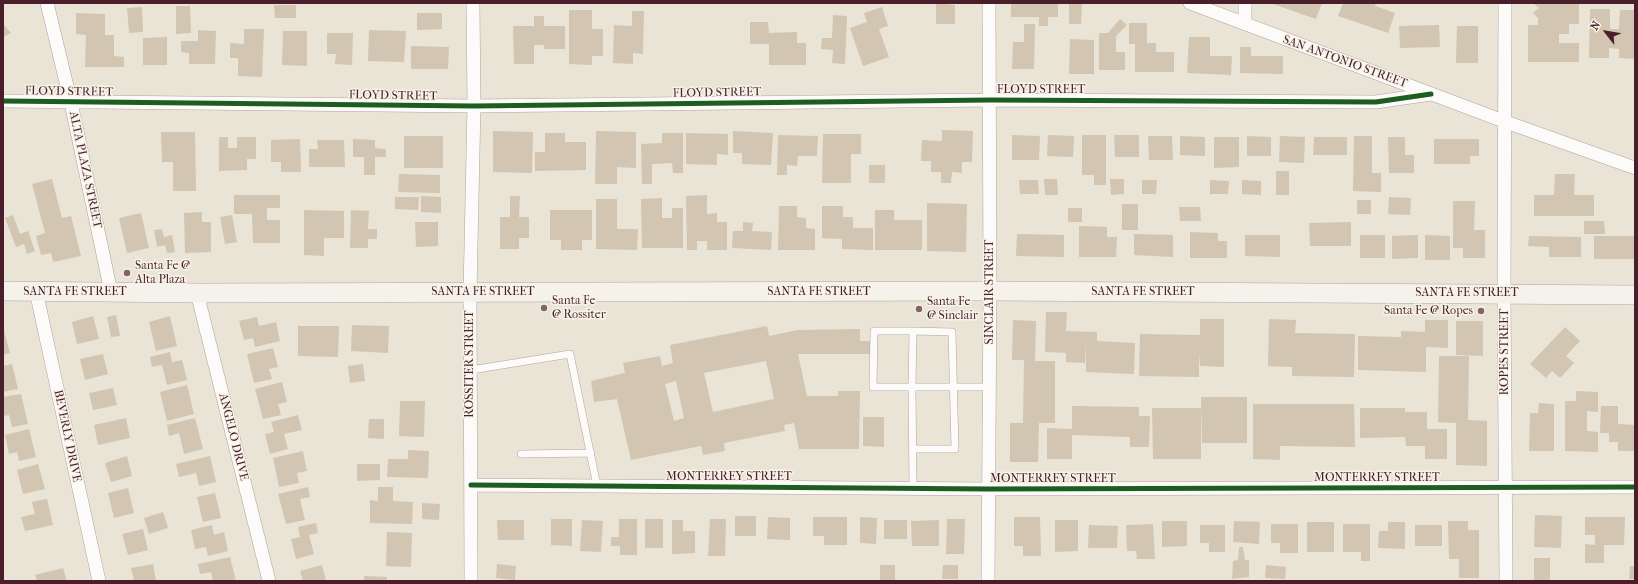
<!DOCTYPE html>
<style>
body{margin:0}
#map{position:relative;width:1638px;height:584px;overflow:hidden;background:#eae4d7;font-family:"IM FELL French Canon",serif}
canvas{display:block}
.frame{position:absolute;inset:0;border:4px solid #4a1f2b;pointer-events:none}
.north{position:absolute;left:1586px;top:12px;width:40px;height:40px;-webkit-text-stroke:3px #f7f3e8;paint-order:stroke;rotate:301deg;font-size:11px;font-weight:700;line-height:16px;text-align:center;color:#4a1f2b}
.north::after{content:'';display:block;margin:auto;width:14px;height:18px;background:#4a1f2b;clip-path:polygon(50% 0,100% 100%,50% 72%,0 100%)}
</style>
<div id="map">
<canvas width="1638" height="584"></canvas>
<div class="frame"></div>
<div class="north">N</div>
</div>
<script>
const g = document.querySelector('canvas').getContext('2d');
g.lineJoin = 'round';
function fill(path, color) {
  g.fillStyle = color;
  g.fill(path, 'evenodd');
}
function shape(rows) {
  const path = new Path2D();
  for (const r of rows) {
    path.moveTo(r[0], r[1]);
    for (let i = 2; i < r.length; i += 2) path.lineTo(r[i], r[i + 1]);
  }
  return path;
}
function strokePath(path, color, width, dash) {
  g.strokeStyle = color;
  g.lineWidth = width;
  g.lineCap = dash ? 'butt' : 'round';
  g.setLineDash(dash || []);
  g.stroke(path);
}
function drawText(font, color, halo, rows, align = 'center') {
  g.font = font + ' "IM FELL French Canon",serif';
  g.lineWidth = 3;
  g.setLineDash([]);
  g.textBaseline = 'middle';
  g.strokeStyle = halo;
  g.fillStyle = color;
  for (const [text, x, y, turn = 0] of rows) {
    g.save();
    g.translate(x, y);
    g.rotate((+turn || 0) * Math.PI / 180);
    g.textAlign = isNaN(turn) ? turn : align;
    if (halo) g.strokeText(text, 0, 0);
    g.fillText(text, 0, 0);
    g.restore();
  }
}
fill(shape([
 [936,3,955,5,955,24,936,24],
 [1011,3,1058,3,1058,17,1048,17,1048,26,1039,26,1039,17,1011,17],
 [1069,3,1082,3,1081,24,1069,24],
 [1270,3,1322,3,1316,19],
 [1343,3,1376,3,1375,6,1395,13,1388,33,1338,16],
 [1533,3,1579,3,1579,24,1569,24,1569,34,1559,34,1559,43,1579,43,1579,62,1528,62,1528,25,1538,25,1538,18,1533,13,1539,8],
 [274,5,296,5,296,18,275,18],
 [176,6,190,6,191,33,176,34],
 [142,7,143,32,129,33,127,8],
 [882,7,888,26,879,29,889,57,863,66,850,28,867,22,864,13],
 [1590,9,1610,9,1610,29,1619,29,1620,10,1635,10,1635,59,1619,58,1619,49,1609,48,1609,58,1589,58],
 [569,10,592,10,592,29,603,29,603,56,592,56,592,65,569,64],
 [632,11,644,11,643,54,633,53,633,64,613,63,614,25,632,26],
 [76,13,105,14,105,35,114,35,114,56,124,57,124,67,85,67,86,35,76,34],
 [417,13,442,13,442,29,417,30],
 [833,15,847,16,845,64,832,63,833,50,821,49,822,38,832,38],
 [534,16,544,16,544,26,565,26,565,49,544,49,544,45,534,45,534,64,514,64,513,26,534,26],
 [1120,19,1127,25,1116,36,1116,52,1125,52,1125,70,1099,70,1099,33,1108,33],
 [750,22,768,22,769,33,797,32,797,43,806,43,806,65,769,65,769,44,750,44],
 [1129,23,1147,23,1147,43,1156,43,1156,52,1174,52,1174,72,1135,72,1135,44,1129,44],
 [3,24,11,33,3,37],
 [1024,24,1035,24,1034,69,1012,69,1013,42,1024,42],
 [1439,25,1440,47,1400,48,1399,26],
 [1457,26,1478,26,1478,63,1456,63],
 [244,29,264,29,262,77,238,76,238,58,230,58,230,43,244,44],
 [198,30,216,31,215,64,189,64,189,53,181,52,181,41,198,41],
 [369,30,406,31,404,62,368,61],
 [283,31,307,31,307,66,282,65],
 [327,33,353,33,352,65,335,64,336,54,327,54],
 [167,37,167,65,143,65,143,38],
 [1189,37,1210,37,1210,56,1232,56,1231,75,1187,73],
 [1070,39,1094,40,1094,74,1069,74],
 [411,46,449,47,448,69,411,69],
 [1240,47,1251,47,1251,56,1283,56,1283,74,1240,73],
 [942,130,973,131,972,162,962,162,962,173,952,172,951,183,941,183,941,172,931,172,931,161,921,161,922,140,942,141],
 [493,131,533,132,532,173,493,172],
 [596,131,636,132,636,168,617,167,617,184,595,184],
 [733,131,773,133,771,165,742,164,742,153,733,153],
 [161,132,195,132,196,191,173,191,173,162,162,162],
 [545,133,565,133,565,142,586,142,586,170,535,171,535,152,545,152],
 [662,133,683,133,683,173,673,173,672,163,652,164,652,184,642,184,641,144,662,143],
 [686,133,728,134,728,155,717,154,717,165,686,164],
 [823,134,861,134,861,154,851,154,851,183,822,183],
 [778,135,818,136,817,156,798,156,797,166,787,165,787,175,777,175],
 [1012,135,1040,136,1039,160,1012,160],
 [1048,135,1074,136,1073,157,1047,156],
 [1082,135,1106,135,1106,185,1094,185,1094,175,1082,175],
 [1114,135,1139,135,1139,157,1115,157],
 [404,136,443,136,443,168,404,168],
 [1148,136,1172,136,1173,160,1149,160],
 [1180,136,1205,137,1205,156,1180,155],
 [1247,136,1271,137,1271,156,1247,156],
 [1280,136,1305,137,1304,163,1279,162],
 [1354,136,1372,136,1372,173,1381,173,1381,192,1353,191],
 [219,137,228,137,228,148,237,148,237,137,256,137,256,159,247,159,247,170,219,171],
 [1214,137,1239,137,1239,167,1214,168],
 [1314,137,1347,137,1347,155,1313,155],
 [1388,137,1405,137,1405,155,1414,155,1414,173,1389,173],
 [300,139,301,172,281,172,281,162,271,162,271,140],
 [353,139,375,140,375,148,386,149,386,157,375,157,375,175,364,175,364,157,353,157],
 [1434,139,1479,139,1479,156,1470,156,1470,164,1434,164],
 [317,140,344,140,345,167,309,167,309,149,318,149],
 [869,165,885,165,885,183,869,183],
 [1276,171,1289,171,1289,195,1276,195],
 [399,174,440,175,440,193,398,192],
 [1555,174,1575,174,1574,195,1594,195,1594,216,1534,216,1534,195,1554,195],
 [52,179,62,218,71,216,81,256,53,262,51,253,41,255,36,236,45,233,32,184],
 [1044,179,1057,179,1058,195,1045,195],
 [1110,179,1124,179,1124,194,1111,195],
 [1019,180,1038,180,1039,194,1020,194],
 [1142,180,1157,180,1156,194,1142,194],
 [1210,180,1229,181,1228,194,1210,194],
 [1242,180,1261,181,1261,195,1242,194],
 [234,195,280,195,280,208,267,208,267,220,280,220,280,243,253,243,252,214,234,214],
 [707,195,707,214,717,213,717,222,727,222,727,250,707,250,707,241,697,241,697,250,687,250,686,196],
 [421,196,441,197,441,213,421,212],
 [510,196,520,196,519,217,529,217,529,238,519,238,519,249,500,249,500,217,510,217],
 [395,197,419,197,418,210,395,209],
 [1389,197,1411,198,1410,215,1388,214],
 [662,198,662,218,672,218,672,208,683,208,683,248,642,248,641,199],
 [596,199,617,199,617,229,638,229,637,250,596,249],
 [1357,200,1371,200,1371,214,1357,214],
 [1453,201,1475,201,1474,230,1485,230,1485,258,1463,258,1463,248,1453,248],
 [927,203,967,204,966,252,927,251],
 [1122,204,1138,204,1138,230,1122,230],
 [779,206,797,206,797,217,806,218,806,228,815,229,815,250,778,250],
 [822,206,843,206,843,217,853,217,853,228,873,228,873,250,842,249,842,239,822,238],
 [1179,207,1200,207,1201,221,1180,221],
 [1068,208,1082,208,1082,222,1068,222],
 [304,210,344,211,344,238,324,238,324,256,304,255],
 [351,210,369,211,368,229,377,229,377,239,368,239,368,248,350,248],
 [550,210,592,210,592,240,582,240,582,250,561,250,561,240,550,240],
 [875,210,894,210,894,220,922,220,922,250,875,250],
 [202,212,202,222,211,222,211,252,185,253,184,213],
 [141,213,149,248,127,253,119,218],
 [13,215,20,234,28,231,35,251,27,254,24,244,16,247,5,218],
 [232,215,237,242,225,244,220,217],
 [1584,221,1604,221,1605,234,1584,234],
 [415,222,438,222,438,246,416,247],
 [743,222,753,223,752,231,772,232,771,250,732,248,733,231,743,231],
 [1351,222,1351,246,1310,246,1309,223],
 [1079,226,1107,227,1107,237,1117,237,1116,257,1079,257],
 [162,229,164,237,172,235,175,252,167,253,165,245,157,247,154,230],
 [1190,232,1218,233,1218,241,1227,241,1227,258,1190,258],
 [1017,234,1064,235,1064,257,1016,256],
 [1134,234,1173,235,1173,257,1134,255],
 [1245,235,1280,235,1280,257,1245,256],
 [1360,235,1385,235,1385,258,1360,258],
 [1418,235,1418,258,1392,259,1392,236],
 [1425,235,1450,236,1450,260,1425,260],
 [1529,236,1581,237,1581,257,1549,257,1549,247,1528,246],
 [1594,236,1635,236,1635,259,1594,259],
 [1046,312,1067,312,1066,331,1097,332,1097,341,1135,343,1134,374,1086,372,1086,343,1085,363,1066,362,1066,353,1045,352],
 [116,315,120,336,111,337,107,317],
 [93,316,99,339,77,344,72,322],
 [170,316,177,346,156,351,149,322],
 [257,317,259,326,276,322,280,341,255,347,253,338,244,340,239,321],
 [1200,319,1224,319,1224,367,1200,366,1199,352,1199,377,1139,376,1140,334,1200,335],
 [1269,319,1296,320,1295,333,1355,334,1354,377,1292,376,1292,367,1268,366],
 [1013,320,1036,321,1035,361,1055,361,1055,423,1039,423,1038,462,1010,462,1010,423,1023,423,1024,360,1012,360],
 [1425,320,1448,320,1448,348,1426,347,1426,372,1358,370,1358,336,1401,337,1401,331,1425,332],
 [1456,321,1483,321,1483,356,1456,355],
 [352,325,389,326,388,353,351,351],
 [298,326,339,326,338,357,298,356],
 [767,326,769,336,798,330,860,329,860,341,870,341,870,354,798,354,807,396,838,396,838,391,860,391,859,449,799,449,794,423,784,425,785,431,724,443,725,451,703,455,701,446,631,460,617,399,594,402,591,381,625,373,623,363,660,356,662,366,673,363,670,345],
 [766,361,774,399,713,412,704,373],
 [676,381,684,418,674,421,665,384],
 [3,327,10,353,3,355],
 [1565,327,1580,341,1566,356,1574,363,1560,378,1552,371,1546,378,1530,364],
 [273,348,278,367,269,369,272,379,254,383,247,354],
 [170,352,172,362,182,360,187,380,167,385,162,365,152,367,150,357],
 [103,354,108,374,85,380,80,359],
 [1439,356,1469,356,1468,420,1487,421,1487,466,1456,465,1456,423,1438,422],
 [12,364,18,389,3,392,3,366],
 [363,364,365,381,350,383,348,366],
 [282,382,287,402,278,404,281,415,263,419,255,389],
 [187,385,194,414,167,421,160,392],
 [113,388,117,405,93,410,89,393],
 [1576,391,1598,392,1598,412,1587,411,1587,431,1598,432,1598,452,1565,451,1565,401,1576,401],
 [21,394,28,424,12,427,9,415,3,416,3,397],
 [1201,397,1247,397,1247,443,1202,443],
 [400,401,425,401,424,437,399,436],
 [1539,403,1554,404,1554,451,1529,451,1530,413,1538,413],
 [1253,404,1354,404,1355,447,1280,446,1280,460,1253,459],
 [1072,406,1139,407,1139,416,1150,416,1149,447,1130,447,1130,437,1072,435,1072,459,1047,459,1047,428,1072,429],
 [1601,406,1618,406,1618,424,1635,425,1635,451,1618,451,1618,442,1609,442,1609,433,1600,433],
 [1152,408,1201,408,1201,459,1153,459],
 [1360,408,1405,408,1405,412,1427,412,1427,429,1447,429,1447,459,1425,459,1425,446,1406,446,1405,437,1360,438],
 [298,415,302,430,284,434,288,449,270,454,265,434,274,432,271,422],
 [863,417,884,417,884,447,863,446],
 [126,418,130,438,98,445,94,425],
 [195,418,203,449,184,454,179,433,169,436,167,425],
 [369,419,384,419,384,439,368,438],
 [29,429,36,457,19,461,17,452,9,454,5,435],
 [408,450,429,451,428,478,387,477,388,459,408,459],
 [303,451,307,471,297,473,299,483,279,487,273,458],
 [127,456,132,476,111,482,105,463],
 [210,456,216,482,199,486,196,473,179,477,176,464],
 [38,464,45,489,23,494,17,470],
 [357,464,380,464,380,480,357,481],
 [308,487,310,497,300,499,305,520,286,524,278,494],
 [378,487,393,487,393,501,413,502,412,524,370,523,370,500,378,501],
 [128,488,134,513,114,518,108,493],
 [215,493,221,518,203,522,197,497],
 [47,499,53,525,25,531,21,517,35,514,32,502],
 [422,503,440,504,439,520,422,519],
 [163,512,168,528,149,534,144,518],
 [1535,515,1562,516,1561,548,1534,547],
 [735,516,756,516,756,536,735,536],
 [768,517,790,518,790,540,767,539],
 [813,517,847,517,847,545,824,545,824,536,813,536],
 [860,517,877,518,876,544,860,543],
 [1014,517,1040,517,1041,556,1023,556,1023,546,1014,546],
 [1585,517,1625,517,1624,545,1604,545,1604,563,1585,563,1585,544,1595,545,1595,535,1585,535],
 [551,519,572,519,572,546,551,545],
 [619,519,637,519,637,555,620,555,620,546,611,546,611,537,619,537],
 [645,519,663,519,663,548,645,548],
 [710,519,726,519,725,556,708,556],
 [947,519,965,519,964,554,946,554],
 [497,520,524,520,524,540,498,540],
 [582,520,603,521,601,552,580,551],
 [672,520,683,520,683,531,695,531,695,553,672,554],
 [884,520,907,520,907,539,884,539],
 [939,520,939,546,912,546,911,521],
 [1055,520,1078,520,1078,551,1055,552],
 [1162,521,1187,521,1187,546,1162,547],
 [1234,521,1260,522,1259,544,1233,542],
 [1448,521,1468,521,1468,530,1479,530,1479,578,1459,578,1459,559,1449,559],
 [1307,522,1334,522,1334,552,1307,552],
 [1388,522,1405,522,1405,549,1378,548,1379,531,1388,531],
 [316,523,318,533,309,535,314,554,296,559,291,539,300,537,298,527],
 [1153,524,1155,559,1137,559,1136,551,1127,551,1126,525],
 [1271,524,1298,524,1298,553,1280,553,1280,543,1271,543],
 [1343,524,1370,524,1370,561,1361,561,1361,552,1343,552],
 [212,525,214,535,224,532,228,551,208,556,206,547,195,549,191,530],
 [1089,525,1118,526,1117,548,1088,548],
 [1200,525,1225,525,1225,552,1209,552,1209,543,1200,543],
 [1415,525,1442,525,1442,546,1415,546],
 [143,529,148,550,128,555,122,534],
 [387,532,412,533,411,567,386,566],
 [1239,547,1243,547,1245,560,1249,560,1249,577,1232,579,1233,561,1238,560],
 [230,557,236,581,213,581,211,572,200,574,198,564],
 [1534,558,1550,558,1550,580,1534,580],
 [153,564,156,581,134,581,131,568],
 [497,564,516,566,515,580,496,578],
 [322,565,326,581,303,581,300,571],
 [880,565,895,565,895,580,880,580],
 [943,565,958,565,958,579,942,579],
 [1266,565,1286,567,1285,579,1265,578],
 [1630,566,1635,566,1635,579,1629,579],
 [63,568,67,581,37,581,35,575],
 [364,576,387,577,387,581,364,581]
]), '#d2c5b2');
const service = shape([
 [874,331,913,331,912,387,873,387,874,331],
 [471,370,570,354,597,486],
 [913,449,955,449,952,332,913,331],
 [521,454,591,453],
 [913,488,912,387,990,387]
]);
const minor = shape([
 [47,3,71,103,111,292],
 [1190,3,1506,122,1635,168],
 [1505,3,1504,293,1506,581],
 [1245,24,1245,3],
 [3,101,474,106,990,100,1376,102,1431,94],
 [36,291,99,581],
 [197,293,269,581],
 [471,485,989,489,1635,487],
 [471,581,470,292,474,106,473,3],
 [988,581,990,291,989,3]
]);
const secondary = shape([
 [3,291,197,293,990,291,1635,295]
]);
strokePath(service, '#aca49e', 8);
strokePath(minor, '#aca49e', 14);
strokePath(secondary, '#aca49e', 20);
strokePath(service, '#fcfbf9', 7);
strokePath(minor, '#fcfbf9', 13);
strokePath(secondary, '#f5f2eb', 19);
strokePath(shape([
 [3,101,474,106,990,100,1376,102,1431,94],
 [471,485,989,489,1635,487]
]), '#1b5e20', 5);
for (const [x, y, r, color] of [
 [127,273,4,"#826467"],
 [544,308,4,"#826467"],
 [919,309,4,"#826467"],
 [1481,311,4,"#826467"]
]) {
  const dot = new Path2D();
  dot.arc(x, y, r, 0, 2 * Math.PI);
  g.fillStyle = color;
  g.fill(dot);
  strokePath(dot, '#f7f3e8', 1.5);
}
drawText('12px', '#4a1f2b', '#f7f3e8', [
 ["SAN ANTONIO STREET",1345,62,20],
 ["FLOYD STREET",1041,90],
 ["FLOYD STREET",69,92,1],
 ["FLOYD STREET",717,93,-1],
 ["FLOYD STREET",393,96,1],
 ["ALTA PLAZA STREET",85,170,78],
 ["SANTA FE STREET",75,292],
 ["SANTA FE STREET",483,292],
 ["SANTA FE STREET",819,292],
 ["SINCLAIR STREET",990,292,-90],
 ["SANTA FE STREET",1143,292],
 ["SANTA FE STREET",1467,293],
 ["ROPES STREET",1505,352,-90],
 ["ROSSITER STREET",470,364,-90],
 ["BEVERLY DRIVE",67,436,78],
 ["ANGELO DRIVE",233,437,76],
 ["MONTERREY STREET",729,477],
 ["MONTERREY STREET",1377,478],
 ["MONTERREY STREET",1053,479]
]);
drawText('12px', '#4a1f2b', '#f7f3e8', [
 ["Santa Fe @",135,266],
 ["Alta Plaza",135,280],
 ["Santa Fe",552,301],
 ["@ Rossiter",552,315],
 ["Santa Fe",927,302],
 ["@ Sinclair",927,316],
 ["Santa Fe @ Ropes",1473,311,"right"]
], 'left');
</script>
